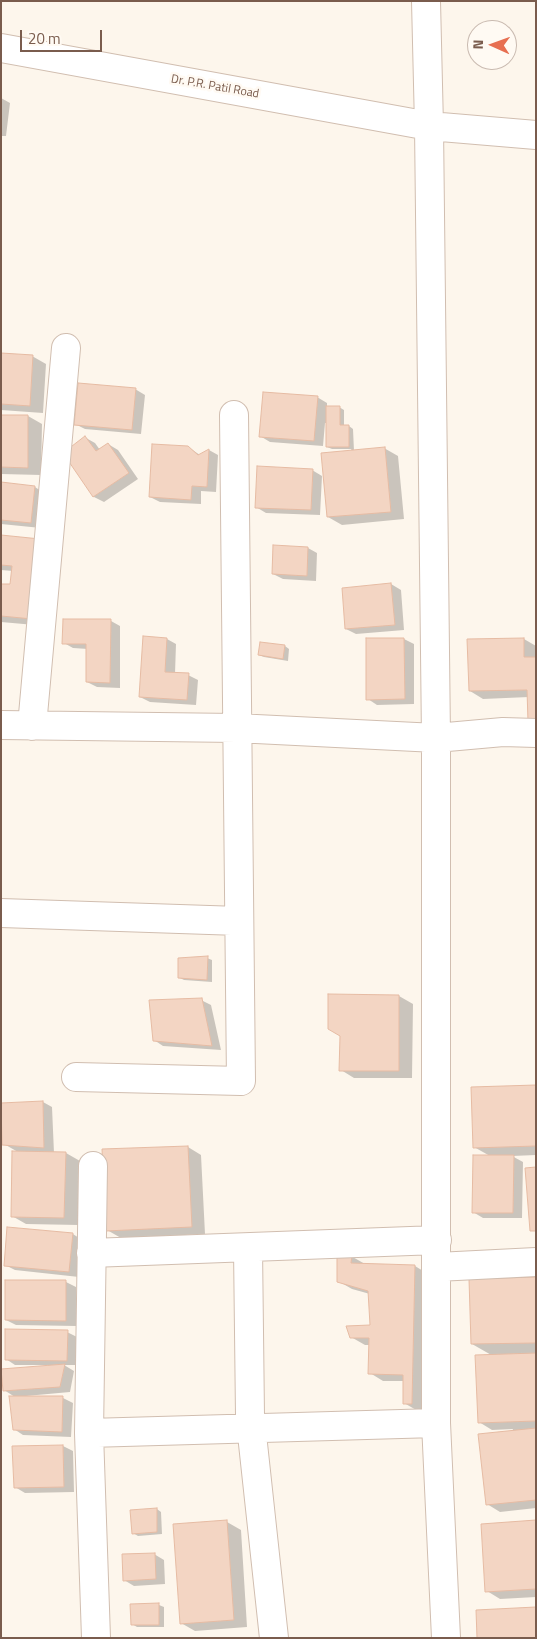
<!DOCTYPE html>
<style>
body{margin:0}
#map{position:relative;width:537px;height:1639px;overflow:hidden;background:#fdf6ec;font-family:"Titillium Web",sans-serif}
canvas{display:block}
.frame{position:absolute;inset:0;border:2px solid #7a5c4d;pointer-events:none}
.north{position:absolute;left:467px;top:20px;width:50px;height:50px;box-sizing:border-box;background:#fffaf3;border:1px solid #cabbb1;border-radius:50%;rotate:272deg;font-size:14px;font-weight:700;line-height:20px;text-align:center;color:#7a5c4d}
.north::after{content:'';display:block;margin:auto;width:18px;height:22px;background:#e76f51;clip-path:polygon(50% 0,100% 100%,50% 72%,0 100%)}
.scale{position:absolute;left:20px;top:30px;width:82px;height:22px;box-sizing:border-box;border:2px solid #7a5c4d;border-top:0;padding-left:6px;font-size:15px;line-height:18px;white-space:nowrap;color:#7a5c4d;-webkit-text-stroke:4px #fffaf3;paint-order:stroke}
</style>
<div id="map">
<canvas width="537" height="1639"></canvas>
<div class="frame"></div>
<div class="north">N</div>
<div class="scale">20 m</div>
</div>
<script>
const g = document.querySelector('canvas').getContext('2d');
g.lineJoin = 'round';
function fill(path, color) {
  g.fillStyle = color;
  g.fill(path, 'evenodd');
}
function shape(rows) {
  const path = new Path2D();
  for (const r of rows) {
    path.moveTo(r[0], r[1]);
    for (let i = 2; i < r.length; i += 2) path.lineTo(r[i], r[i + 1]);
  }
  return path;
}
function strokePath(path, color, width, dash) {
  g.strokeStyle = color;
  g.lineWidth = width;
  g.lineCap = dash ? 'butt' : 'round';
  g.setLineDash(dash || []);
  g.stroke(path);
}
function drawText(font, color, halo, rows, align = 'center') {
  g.font = font + ' "Titillium Web",sans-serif';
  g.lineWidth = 5;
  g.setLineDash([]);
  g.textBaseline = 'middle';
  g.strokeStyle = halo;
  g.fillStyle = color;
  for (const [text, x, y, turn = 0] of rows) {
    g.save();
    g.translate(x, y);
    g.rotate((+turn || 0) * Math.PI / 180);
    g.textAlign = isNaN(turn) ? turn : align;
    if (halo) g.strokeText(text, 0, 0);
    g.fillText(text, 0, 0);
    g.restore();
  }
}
fill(shape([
 [1,98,10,103,6,136,1,136],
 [1,354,32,356,46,364,43,413,1,410],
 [135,389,145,395,141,434,85,429,75,424],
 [317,397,327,403,327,407,339,407,344,410,344,426,349,426,353,429,354,451,384,448,398,456,404,519,342,525,328,517,352,451,351,449,332,449,327,447,327,423,325,423,323,446,270,442,260,436],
 [1,416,28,416,42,424,41,475,1,474],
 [86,438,95,443,100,450,108,444,118,450,138,479,104,502,94,497,64,453],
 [188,447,200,455,209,450,218,455,216,492,201,491,201,504,160,502,150,497],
 [312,470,322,476,320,515,266,513,256,507],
 [1,484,35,487,44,493,41,528,1,524],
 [1,536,46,626,1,622,1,585,11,586,13,571,1,570],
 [308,548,317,553,316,581,283,579,273,574],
 [391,584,401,590,404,630,356,634,346,629],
 [111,621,120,626,120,688,97,687,87,682,88,649,73,648,64,643],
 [167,639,176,644,175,674,188,675,198,680,196,705,150,702,140,697],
 [368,639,404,639,414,644,414,704,377,705,368,699],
 [524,639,536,646,536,724,529,697,483,699,470,691],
 [285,646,289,649,288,661,264,657,259,655],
 [207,958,212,960,212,982,184,980,180,978],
 [399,996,413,1004,412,1078,354,1078,341,1070],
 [201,1000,211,1005,221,1050,163,1046,154,1040],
 [536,1086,536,1155,512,1156,523,1162,522,1218,483,1218,473,1212,490,1156,474,1147],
 [43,1102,52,1107,54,1153,66,1153,80,1161,78,1225,26,1224,12,1216,18,1152,4,1144],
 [188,1147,201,1155,205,1234,121,1238,107,1230],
 [73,1234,82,1240,79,1277,15,1270,5,1265],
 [351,1256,365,1264,415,1266,428,1274,425,1411,418,1411,404,1403,404,1381,383,1381,370,1373,370,1345,365,1345,351,1337,371,1326,370,1294,352,1289,338,1281],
 [536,1278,536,1508,500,1512,487,1504,513,1429,492,1430,479,1422,493,1356,472,1344],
 [6,1282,66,1282,76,1287,76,1326,16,1325,6,1320],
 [67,1332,77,1337,76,1365,64,1365,74,1371,70,1392,15,1397,4,1390,48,1367,48,1365,15,1365,6,1359],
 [63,1398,73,1403,71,1437,23,1435,14,1429],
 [1,1431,2,1431,1,1474],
 [63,1446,73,1451,74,1492,25,1493,15,1487,14,1447],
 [157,1509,161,1512,162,1534,138,1536,133,1533],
 [536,1521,536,1597,500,1599,487,1591],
 [227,1522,241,1530,247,1627,195,1631,181,1623],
 [154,1554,164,1560,165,1584,134,1586,124,1580],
 [159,1605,164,1607,164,1627,137,1627,132,1624]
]), '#0003');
const building = shape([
 [1,353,33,355,30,406,1,404,1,353],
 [78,383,136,388,132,430,74,425,78,383],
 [263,392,318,396,314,441,259,437,263,392],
 [326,406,340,406,340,425,349,425,349,447,326,447,326,406],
 [1,415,28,415,28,468,1,467,1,415],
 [85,436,96,451,108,443,129,473,93,497,63,453,85,436],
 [152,444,188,446,198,455,209,449,207,487,192,486,191,500,149,497,152,444],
 [385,447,391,512,327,517,321,453,385,447],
 [257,466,313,469,311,510,255,508,257,466],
 [1,482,35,486,31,523,1,520,1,482],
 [1,535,40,539,32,619,1,616,1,584,10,584,12,566,1,565,1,535],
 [273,545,308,547,307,576,272,574,273,545],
 [391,583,395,625,345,629,342,588,391,583],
 [63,619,111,619,110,683,86,682,86,644,62,644,63,619],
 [143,636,167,638,165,672,189,673,187,700,139,697,143,636],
 [366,638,404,638,405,699,366,700,366,638],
 [524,638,524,657,536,657,536,721,528,722,527,690,469,691,467,639,524,638],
 [260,642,285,645,283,659,258,655,260,642],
 [208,956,207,980,178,978,178,958,208,956],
 [328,994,399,995,399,1071,339,1071,340,1036,328,1029,328,994],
 [202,998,212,1046,153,1041,149,1000,202,998],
 [536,1085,536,1146,473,1148,471,1087,536,1085],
 [43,1101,44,1148,2,1145,1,1103,43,1101],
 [188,1146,192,1227,106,1231,102,1149,188,1146],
 [12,1151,66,1152,64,1218,11,1217,12,1151],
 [473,1155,514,1155,513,1213,472,1213,473,1155],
 [536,1167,536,1231,530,1231,525,1168,536,1167],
 [7,1227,73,1233,69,1272,4,1266,7,1227],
 [337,1254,352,1255,351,1263,415,1265,412,1404,403,1404,403,1375,368,1374,369,1338,350,1338,346,1326,370,1325,368,1291,337,1282,337,1254],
 [536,1277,536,1343,471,1344,469,1279,536,1277],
 [5,1280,66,1280,66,1321,5,1320,5,1280],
 [5,1329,68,1330,67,1361,5,1360,5,1329],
 [536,1353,536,1421,478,1423,475,1355,536,1353],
 [65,1364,60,1387,3,1391,1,1369,65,1364],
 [9,1396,63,1396,62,1432,13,1430,9,1396],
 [536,1428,536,1500,486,1505,478,1434,536,1428],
 [63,1445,64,1487,14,1488,12,1446,63,1445],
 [157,1508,157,1532,132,1534,130,1510,157,1508],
 [227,1520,234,1620,180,1624,173,1524,227,1520],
 [536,1520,536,1589,485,1592,481,1524,536,1520],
 [155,1553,156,1579,123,1581,122,1554,155,1553],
 [159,1603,159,1625,131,1625,130,1604,159,1603],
 [536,1607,536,1638,477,1638,476,1610,536,1607]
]);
fill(building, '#f3d5c3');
strokePath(building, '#e6bba3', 1);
const minor = shape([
 [426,1,429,126,436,738,436,1423,446,1638],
 [1,48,429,126,536,135],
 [1,725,236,728,436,738,503,732,536,733],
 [32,726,66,348],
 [1,913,239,921],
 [76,1077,241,1081,234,415],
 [93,1166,89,1433,96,1638],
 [248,1248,250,1416,274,1638],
 [91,1253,437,1240],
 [437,1267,536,1262],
 [89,1433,436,1423]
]);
strokePath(minor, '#d1beb0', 30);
strokePath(minor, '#fff', 28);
drawText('12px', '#7a5c4d', '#fffaf3', [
 ["Dr. P.R. Patil Road",215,87,10]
]);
</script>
